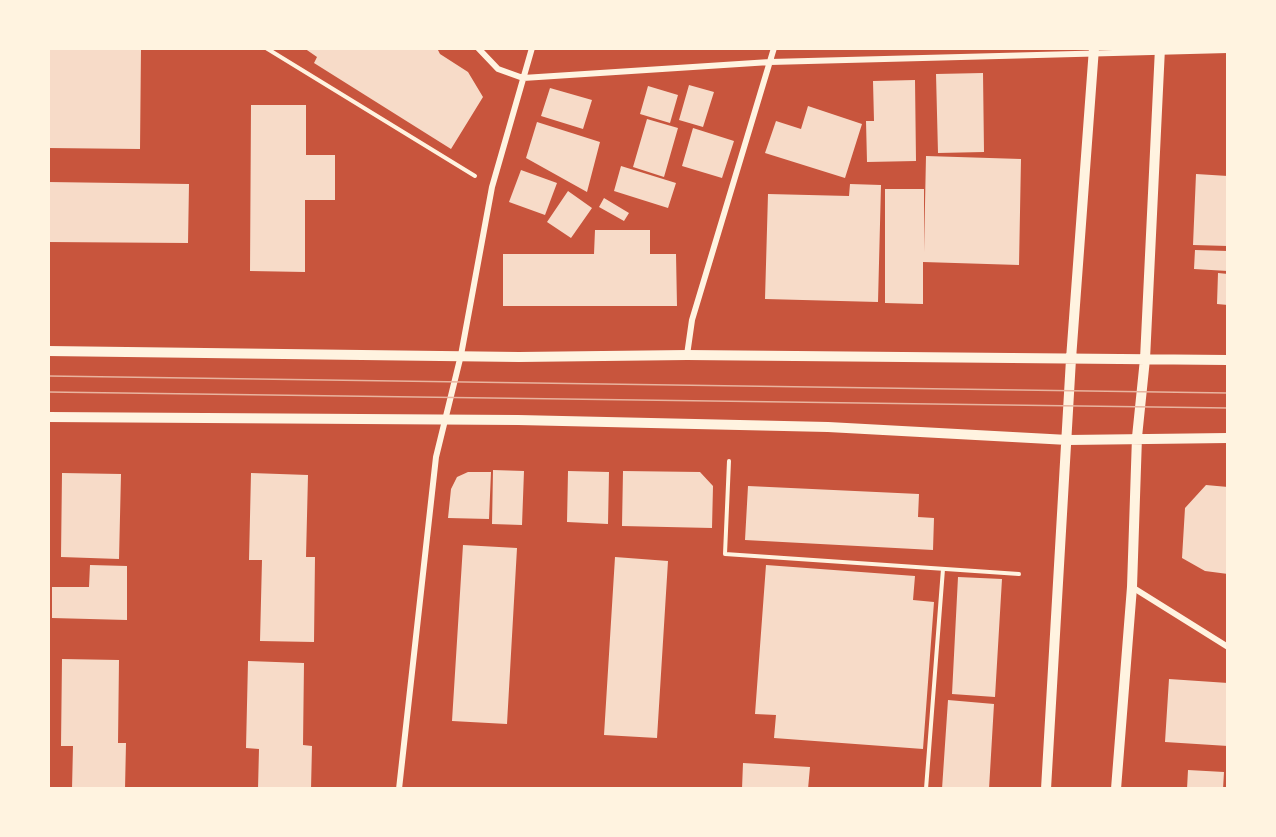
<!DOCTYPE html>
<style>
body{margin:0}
#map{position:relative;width:1276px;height:837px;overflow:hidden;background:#c8553d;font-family:Mulish,sans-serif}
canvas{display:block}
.frame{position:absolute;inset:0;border:50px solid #fff3e0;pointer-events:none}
</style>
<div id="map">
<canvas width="1276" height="837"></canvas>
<div class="frame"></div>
</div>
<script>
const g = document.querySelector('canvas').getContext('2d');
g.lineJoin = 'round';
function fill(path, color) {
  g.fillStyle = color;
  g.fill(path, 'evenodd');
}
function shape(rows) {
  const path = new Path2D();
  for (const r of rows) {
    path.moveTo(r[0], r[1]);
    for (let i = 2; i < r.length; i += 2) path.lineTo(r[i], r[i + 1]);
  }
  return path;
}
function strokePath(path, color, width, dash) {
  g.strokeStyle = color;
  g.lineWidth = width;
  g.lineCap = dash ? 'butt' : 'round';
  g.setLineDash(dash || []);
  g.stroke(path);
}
fill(shape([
 [48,48,141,48,140,149,48,148],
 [304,48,437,48,440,54,468,72,483,97,451,149,314,63,317,57],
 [983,73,984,152,938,153,936,74],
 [915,80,916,161,867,162,866,121,874,121,873,81],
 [689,85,714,92,703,127,679,120],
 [648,86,678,95,670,123,640,114],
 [550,88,592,100,583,129,541,116],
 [251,105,306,105,306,155,335,155,335,200,305,200,305,272,250,271],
 [808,106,862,124,845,178,765,153,776,121,801,129],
 [647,119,678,128,664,177,633,167],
 [537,122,600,142,587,192,526,158],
 [693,128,734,141,722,178,682,166],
 [926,156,1021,159,1019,265,923,262,923,304,885,303,885,189,924,189,924,252],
 [621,166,676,183,668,208,614,191],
 [521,170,557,183,545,215,509,202],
 [1196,174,1228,176,1228,246,1193,245],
 [48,182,189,184,188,243,48,242],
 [850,184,881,185,878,302,765,299,768,194,849,196],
 [568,191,592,208,571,238,547,222],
 [604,198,629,213,624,221,599,207],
 [595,230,650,230,650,254,676,254,677,306,503,306,503,254,594,254],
 [1195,250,1228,251,1228,271,1194,269],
 [1218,273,1228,274,1228,305,1217,304],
 [493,470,524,471,522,525,492,524],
 [568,471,609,472,608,524,567,522],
 [623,471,700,472,713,486,712,528,622,526],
 [468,472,491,472,489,519,448,518,451,489,457,477],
 [62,473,121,474,119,559,61,557],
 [251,473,308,475,306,557,315,557,314,642,260,641,262,560,249,560],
 [1206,485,1228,487,1228,574,1205,571,1182,558,1185,508],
 [748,486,919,494,918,517,934,518,933,550,745,540],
 [463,545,517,548,507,724,452,721],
 [615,557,668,561,657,738,604,735],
 [90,565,127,566,127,620,52,618,52,587,89,587],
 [766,565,915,576,913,600,934,602,923,749,774,738,776,715,755,714],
 [958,577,1002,579,995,697,952,694],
 [62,659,119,660,118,743,126,743,125,789,72,789,73,746,61,746],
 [248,661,304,663,303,745,312,746,311,789,258,789,259,749,246,748],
 [1169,679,1228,683,1228,746,1165,742],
 [948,700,994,704,989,789,942,789],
 [743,763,810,767,808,789,742,789],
 [1188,770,1224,772,1223,789,1187,789]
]), '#f7dbc8');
strokePath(shape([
 [266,48,475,176],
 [729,461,725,554,1019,574],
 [926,789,943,569]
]), '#fff3e0', 4);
strokePath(shape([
 [478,48,498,69,523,78,770,62,1228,50],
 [687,355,692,320,774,48],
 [1132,587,1228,647],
 [399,789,436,457,461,355,492,187,532,48]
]), '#fff3e0', 6);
strokePath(shape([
 [48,351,519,357,687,355,1228,360],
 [48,417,518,420,828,427,1068,440,1228,438],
 [1046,789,1071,359,1094,48],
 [1116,789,1132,587,1137,437,1145,359,1160,48]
]), '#fff3e0', 10);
strokePath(shape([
 [48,376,1228,393],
 [48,392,1228,408]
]), '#e9b49f', 1.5);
</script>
